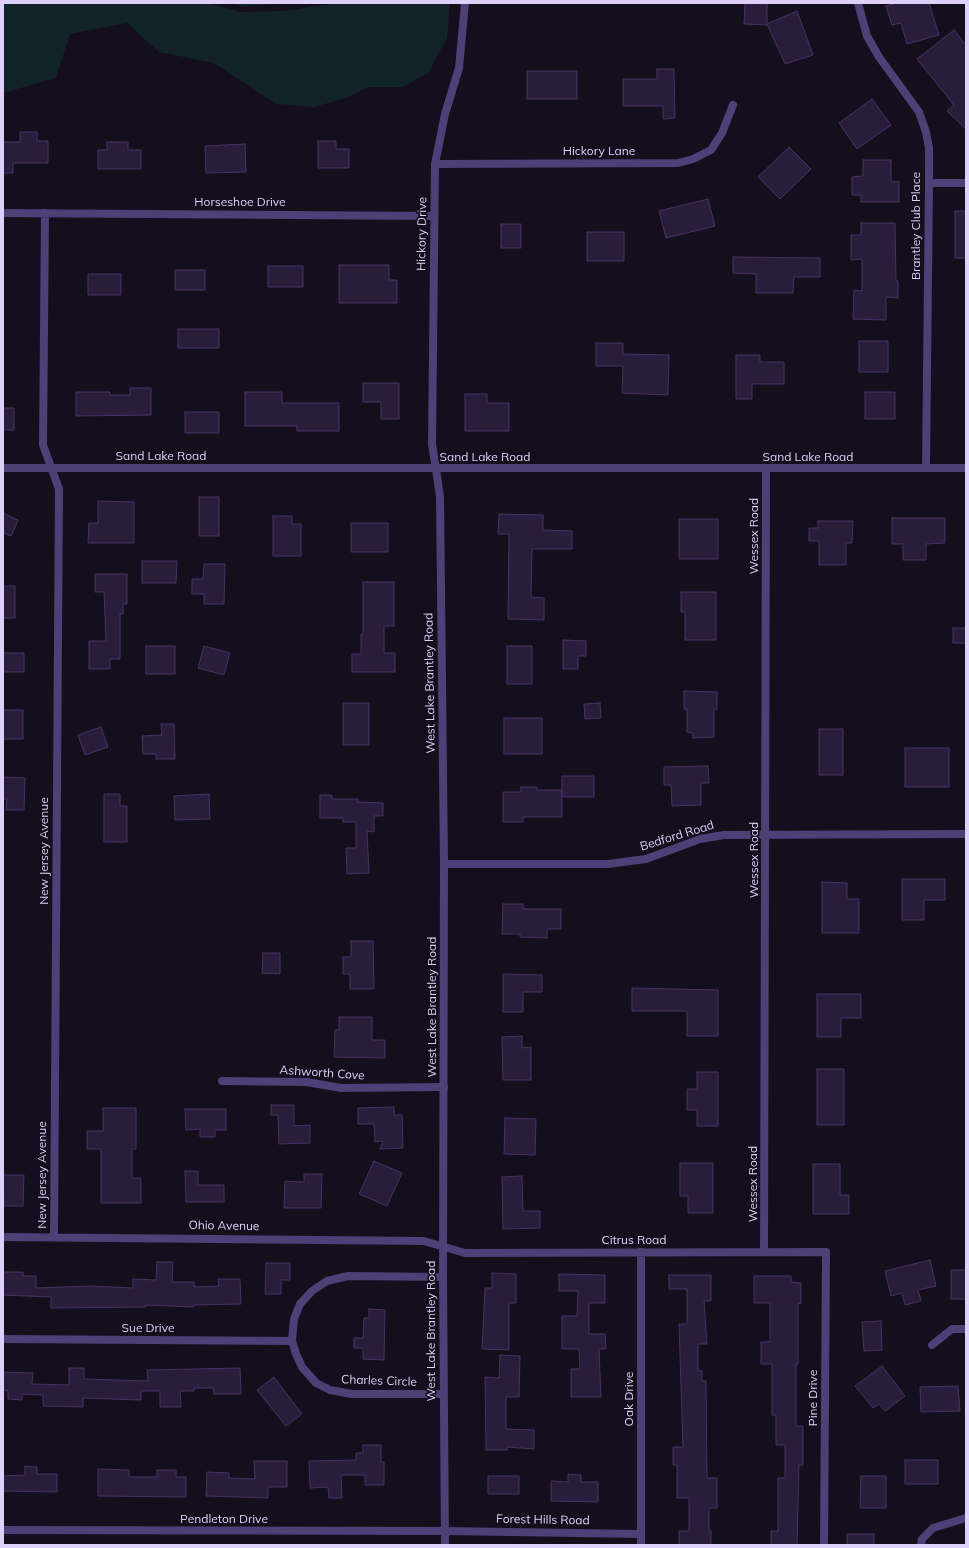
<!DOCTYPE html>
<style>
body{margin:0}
#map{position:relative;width:969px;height:1548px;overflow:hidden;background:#140e1d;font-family:Mulish,sans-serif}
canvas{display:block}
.frame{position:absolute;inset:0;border:4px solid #ded0f9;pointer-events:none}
</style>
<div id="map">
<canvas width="969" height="1548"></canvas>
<div class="frame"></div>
</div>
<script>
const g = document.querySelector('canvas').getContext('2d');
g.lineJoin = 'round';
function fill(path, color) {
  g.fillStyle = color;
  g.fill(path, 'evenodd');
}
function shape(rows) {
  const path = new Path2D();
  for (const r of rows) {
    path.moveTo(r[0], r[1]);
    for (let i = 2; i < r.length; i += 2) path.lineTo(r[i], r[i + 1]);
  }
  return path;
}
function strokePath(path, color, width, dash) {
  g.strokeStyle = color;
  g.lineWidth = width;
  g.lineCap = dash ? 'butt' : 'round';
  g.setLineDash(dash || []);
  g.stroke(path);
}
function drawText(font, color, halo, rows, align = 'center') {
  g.font = font + ' Mulish,sans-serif';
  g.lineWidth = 3.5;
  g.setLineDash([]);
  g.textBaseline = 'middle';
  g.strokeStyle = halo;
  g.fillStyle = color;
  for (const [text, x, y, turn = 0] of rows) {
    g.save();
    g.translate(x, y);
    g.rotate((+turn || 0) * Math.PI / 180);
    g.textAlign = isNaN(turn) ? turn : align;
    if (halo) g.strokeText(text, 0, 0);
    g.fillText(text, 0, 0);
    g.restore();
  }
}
fill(shape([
 [3,3,208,3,241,12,283,11,338,3,450,3,447,38,429,72,403,87,368,87,346,98,314,107,276,104,214,63,159,52,127,23,70,34,56,78,3,93],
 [231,3,296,3,242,6]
]), '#122327');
const building = shape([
 [745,3,767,3,767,25,744,24,745,3],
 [897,3,929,3,939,35,907,44,901,23,892,25,886,6,897,3],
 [797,11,813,55,785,64,767,24,797,11],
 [954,30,966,45,966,129,947,111,954,105,917,59,954,30],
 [657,69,674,69,675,118,663,119,663,106,623,106,623,79,657,79,657,69],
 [527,71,577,71,577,99,527,99,527,71],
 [872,99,891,125,857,149,839,123,872,99],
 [20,132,37,132,37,141,48,141,48,163,13,163,13,173,3,173,3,142,20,142,20,132],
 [318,141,336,141,336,149,349,149,349,168,318,168,318,141],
 [107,142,128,142,128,150,141,150,141,169,98,169,98,150,107,150,107,142],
 [245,144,246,172,206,173,205,146,245,144],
 [789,147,811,169,780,199,758,177,789,147],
 [863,160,891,160,891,182,899,181,899,202,861,202,861,195,852,195,852,177,863,176,863,160],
 [708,199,715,226,666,238,659,211,708,199],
 [955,211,966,211,966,258,955,258,955,211],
 [861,223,895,223,896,281,898,281,898,298,886,297,886,320,853,319,854,290,862,291,862,259,851,260,851,235,861,235,861,223],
 [501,224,521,224,521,248,501,248,501,224],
 [587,232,624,232,624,261,587,261,587,232],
 [733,257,820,258,820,277,794,277,793,293,756,293,756,274,733,273,733,257],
 [339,265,389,265,389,280,397,280,397,303,339,303,339,265],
 [268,266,303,266,303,287,268,287,268,266],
 [175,270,205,270,205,290,175,290,175,270],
 [88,274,121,274,121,295,88,295,88,274],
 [178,329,219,329,219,348,178,348,178,329],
 [859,341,888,341,888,372,859,372,859,341],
 [596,343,623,343,623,354,669,355,668,395,622,393,623,366,596,366,596,343],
 [736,355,760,355,760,362,784,362,784,384,752,384,752,399,736,399,736,355],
 [363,383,399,383,399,419,381,419,381,402,363,402,363,383],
 [130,388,151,388,151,415,76,416,76,392,110,392,110,395,130,395,130,388],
 [245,392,282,392,282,403,339,403,339,431,297,431,297,426,245,426,245,392],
 [865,392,895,392,895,419,865,419,865,392],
 [465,394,487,394,487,403,509,403,509,431,465,431,465,394],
 [3,408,14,408,14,430,3,430,3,408],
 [185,412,219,412,219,433,185,433,185,412],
 [199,497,219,497,219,536,199,536,199,497],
 [98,501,134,502,134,543,88,543,89,523,98,523,98,501],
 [3,513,18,520,11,536,3,533,3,513],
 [499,514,543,515,543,530,572,531,572,549,532,549,531,597,544,598,544,620,508,619,509,534,498,534,499,514],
 [273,516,292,516,292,524,301,524,301,556,273,556,273,516],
 [892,518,945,518,945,543,926,544,926,560,903,560,903,544,892,544,892,518],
 [679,519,718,519,718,559,679,559,679,519],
 [818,521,853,521,852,543,846,543,846,565,819,565,819,541,809,541,809,528,818,528,818,521],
 [351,523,388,523,388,552,351,552,351,523],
 [142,561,177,561,176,583,142,583,142,561],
 [204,564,225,564,224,604,204,604,204,594,192,594,192,579,203,579,204,564],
 [95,574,127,574,127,604,123,604,123,614,120,614,120,659,110,659,110,669,89,669,89,641,106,641,104,592,95,592,95,574],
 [363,582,394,582,394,626,384,626,384,653,395,653,395,672,352,672,352,654,361,654,361,634,363,634,363,582],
 [3,586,15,586,15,618,3,618,3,586],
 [681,592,716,592,716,640,685,640,685,612,681,612,681,592],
 [953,628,966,628,966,643,953,643,953,628],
 [563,640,586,641,586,656,578,656,578,669,563,669,563,640],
 [146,646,175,646,175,674,146,674,146,646],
 [204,646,230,653,224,675,198,668,204,646],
 [507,646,532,646,532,684,507,684,507,646],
 [3,653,24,653,24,672,3,672,3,653],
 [684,691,717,692,717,709,714,709,714,737,693,738,693,733,687,732,687,709,684,709,684,691],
 [343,703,369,703,369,745,343,745,343,703],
 [600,703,601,718,585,719,584,704,600,703],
 [3,710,23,710,23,739,3,739,3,710],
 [504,718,542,718,542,754,504,754,504,718],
 [161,724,174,724,175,759,156,759,156,754,143,754,142,736,162,735,161,724],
 [101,727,108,747,85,755,78,735,101,727],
 [819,729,843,729,843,775,819,775,819,729],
 [905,748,949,748,949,787,905,787,905,748],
 [708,766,709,783,701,783,701,805,672,806,671,785,664,785,664,767,708,766],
 [562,776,594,776,594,797,562,797,562,776],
 [3,777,25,778,24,810,6,810,7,799,3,799,3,777],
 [521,787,537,787,537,790,562,790,562,817,523,817,523,822,503,822,503,792,521,792,521,787],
 [104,794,120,794,120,806,127,806,127,842,104,842,104,794],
 [209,794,210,819,175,820,174,796,209,794],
 [320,795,332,795,332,799,358,799,358,802,383,803,383,816,374,816,374,832,367,831,369,873,347,874,346,848,356,848,356,822,343,822,343,818,320,818,320,795],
 [902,879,945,879,945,900,924,900,924,920,902,920,902,879],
 [822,882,847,883,847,899,859,899,859,933,822,933,822,882],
 [503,904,523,904,523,909,561,909,561,929,547,929,547,938,520,937,520,934,502,934,503,904],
 [351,941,373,941,374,989,350,989,350,974,343,974,343,957,351,957,351,941],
 [263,953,280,953,280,974,262,973,263,953],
 [503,974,542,975,542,992,523,992,523,1012,503,1012,503,974],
 [632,988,718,990,718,1036,687,1036,687,1011,632,1011,632,988],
 [817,994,861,994,861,1018,841,1018,841,1037,817,1037,817,994],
 [339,1017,372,1017,372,1040,385,1040,385,1058,334,1057,335,1030,339,1030,339,1017],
 [522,1036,522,1048,531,1047,531,1080,503,1080,502,1037,522,1036],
 [817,1069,844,1069,844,1125,817,1125,817,1069],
 [697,1072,718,1072,718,1126,697,1126,697,1110,687,1110,687,1089,697,1089,697,1072],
 [271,1105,294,1105,294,1126,310,1125,310,1143,279,1144,278,1115,271,1115,271,1105],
 [394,1107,394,1115,402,1115,403,1148,380,1149,383,1141,375,1142,374,1124,358,1124,358,1108,394,1107],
 [103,1108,136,1108,136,1149,132,1149,132,1178,141,1178,141,1203,101,1203,101,1149,87,1149,87,1131,103,1131,103,1108],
 [185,1109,226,1109,226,1130,215,1130,215,1137,200,1137,200,1129,186,1130,185,1109],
 [505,1118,536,1119,535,1155,504,1154,505,1118],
 [374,1161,402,1173,387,1206,359,1194,374,1161],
 [680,1163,713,1163,713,1213,688,1213,688,1196,680,1196,680,1163],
 [813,1164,840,1164,840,1195,849,1195,849,1214,813,1214,813,1164],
 [185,1171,198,1171,198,1185,224,1185,224,1202,186,1202,185,1171],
 [304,1174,322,1174,321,1208,284,1208,285,1181,304,1182,304,1174],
 [3,1175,24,1175,23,1206,4,1206,3,1175],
 [522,1176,523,1211,540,1211,540,1228,503,1229,502,1177,522,1176],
 [930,1260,936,1286,918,1290,921,1301,905,1305,902,1293,891,1296,885,1271,930,1260],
 [157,1262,173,1262,172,1282,194,1282,194,1287,219,1286,218,1279,240,1279,241,1304,194,1305,194,1307,146,1305,146,1307,51,1308,51,1297,3,1295,3,1272,23,1272,23,1276,36,1276,36,1288,91,1286,133,1288,133,1279,156,1280,157,1262],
 [266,1263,290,1263,290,1280,281,1280,281,1294,265,1294,266,1263],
 [951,1270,966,1270,966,1299,951,1299,951,1270],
 [492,1273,516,1274,516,1303,509,1303,509,1350,482,1349,485,1288,492,1288,492,1273],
 [559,1274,605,1275,605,1303,589,1303,589,1334,605,1334,606,1349,599,1349,601,1397,571,1397,571,1369,580,1369,579,1349,562,1349,562,1316,577,1316,578,1291,559,1291,559,1274],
 [669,1275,711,1275,711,1301,704,1301,707,1344,698,1344,698,1371,702,1371,702,1381,706,1381,707,1478,717,1478,717,1508,709,1508,709,1531,711,1531,711,1545,679,1545,679,1531,689,1531,689,1498,677,1498,677,1465,673,1465,673,1447,683,1447,679,1324,687,1324,687,1289,669,1289,669,1275],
 [754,1276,791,1276,791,1282,801,1283,801,1304,798,1303,798,1364,796,1364,796,1426,803,1426,803,1465,799,1465,797,1545,771,1545,771,1531,778,1531,778,1478,785,1478,785,1445,776,1445,776,1415,772,1415,772,1364,761,1364,761,1342,770,1342,770,1303,754,1303,754,1276],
 [369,1309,385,1310,384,1360,363,1359,363,1348,354,1348,354,1338,363,1338,364,1318,369,1318,369,1309],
 [881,1321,882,1350,864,1351,862,1322,881,1321],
 [500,1355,520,1356,519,1397,506,1397,506,1429,534,1430,534,1449,507,1447,507,1450,486,1450,485,1377,499,1378,500,1355],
 [882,1366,905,1396,885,1411,879,1404,873,1408,855,1386,882,1366],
 [69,1368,84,1368,84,1379,148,1381,147,1370,240,1368,241,1394,214,1394,213,1388,194,1388,194,1391,180,1391,181,1407,160,1407,160,1391,141,1391,141,1400,83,1398,83,1407,43,1406,43,1395,22,1394,22,1400,8,1399,8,1391,3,1390,3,1372,33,1373,32,1384,69,1385,69,1368],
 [274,1377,302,1414,286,1426,257,1390,274,1377],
 [958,1386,960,1411,921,1412,920,1387,958,1386],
 [363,1445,381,1445,381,1462,384,1462,384,1485,365,1485,365,1475,341,1475,342,1498,329,1498,328,1487,310,1488,309,1461,356,1460,356,1453,363,1453,363,1445],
 [905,1460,938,1460,938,1484,905,1484,905,1460],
 [254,1461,287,1461,287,1487,268,1487,268,1498,206,1496,207,1472,229,1473,229,1478,255,1479,254,1461],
 [25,1466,37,1467,37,1474,57,1474,57,1492,3,1491,3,1476,25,1475,25,1466],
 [98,1469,129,1470,129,1477,157,1477,157,1470,176,1470,176,1477,186,1477,186,1497,98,1496,98,1469],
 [568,1474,581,1475,581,1482,598,1482,598,1502,551,1501,551,1481,568,1482,568,1474],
 [488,1476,519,1476,519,1494,488,1494,488,1476],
 [861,1476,886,1476,886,1508,860,1508,861,1476],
 [847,1534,874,1534,874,1545,847,1545,847,1534]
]);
fill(building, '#2a1d3c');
strokePath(building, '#473265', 1);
strokePath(shape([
 [858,3,867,36,879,57,919,112,926,132,929,148,929,183,926,468],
 [435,164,678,163,693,159,711,150,722,133,733,105],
 [929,183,966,183],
 [3,213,434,216],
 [45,213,43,445,59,489,54,1236],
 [436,469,432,444,435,164,445,114,459,68,465,3],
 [444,864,608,864,646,859,700,839,724,835,966,834],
 [222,1081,307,1082,341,1088,444,1087],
 [3,1237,424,1241,465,1253,826,1252,824,1545],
 [764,1252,766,469],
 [443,1277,348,1276,327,1281,312,1291,300,1304,294,1319,292,1341,296,1354,302,1367,316,1383,330,1390,352,1394,443,1394],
 [3,1339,292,1341],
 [932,1345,952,1329,966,1329],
 [3,1530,445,1531,641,1534],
 [641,1545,641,1252],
 [921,1545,922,1539,933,1528,966,1518]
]), '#4e3f77', 8);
strokePath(shape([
 [3,468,966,468],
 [436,469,440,497,444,864,443,1277,445,1545]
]), '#4e3f77', 8);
drawText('12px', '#ded0f9', '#140e1d', [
 ["Hickory Lane",599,151],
 ["Horseshoe Drive",240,202],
 ["Brantley Club Place",916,226,-90],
 ["Hickory Drive",422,234,-89],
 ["Sand Lake Road",161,456],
 ["Sand Lake Road",485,457],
 ["Sand Lake Road",808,457],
 ["Wessex Road",754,536,-90],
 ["West Lake Brantley Road",430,683,-91],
 ["Bedford Road",677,836,-17],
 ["New Jersey Avenue",44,851,-90],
 ["Wessex Road",754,860,-90],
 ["West Lake Brantley Road",432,1007,-90],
 ["Ashworth Cove",322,1073,4],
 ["New Jersey Avenue",42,1175,-90],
 ["Wessex Road",753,1184,-90],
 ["Ohio Avenue",224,1226,1],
 ["Citrus Road",634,1240],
 ["Sue Drive",148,1328],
 ["West Lake Brantley Road",431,1331,-90],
 ["Charles Circle",379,1381,2],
 ["Pine Drive",813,1398,-90],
 ["Oak Drive",629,1399,-90],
 ["Pendleton Drive",224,1519],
 ["Forest Hills Road",543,1520,1]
]);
</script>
